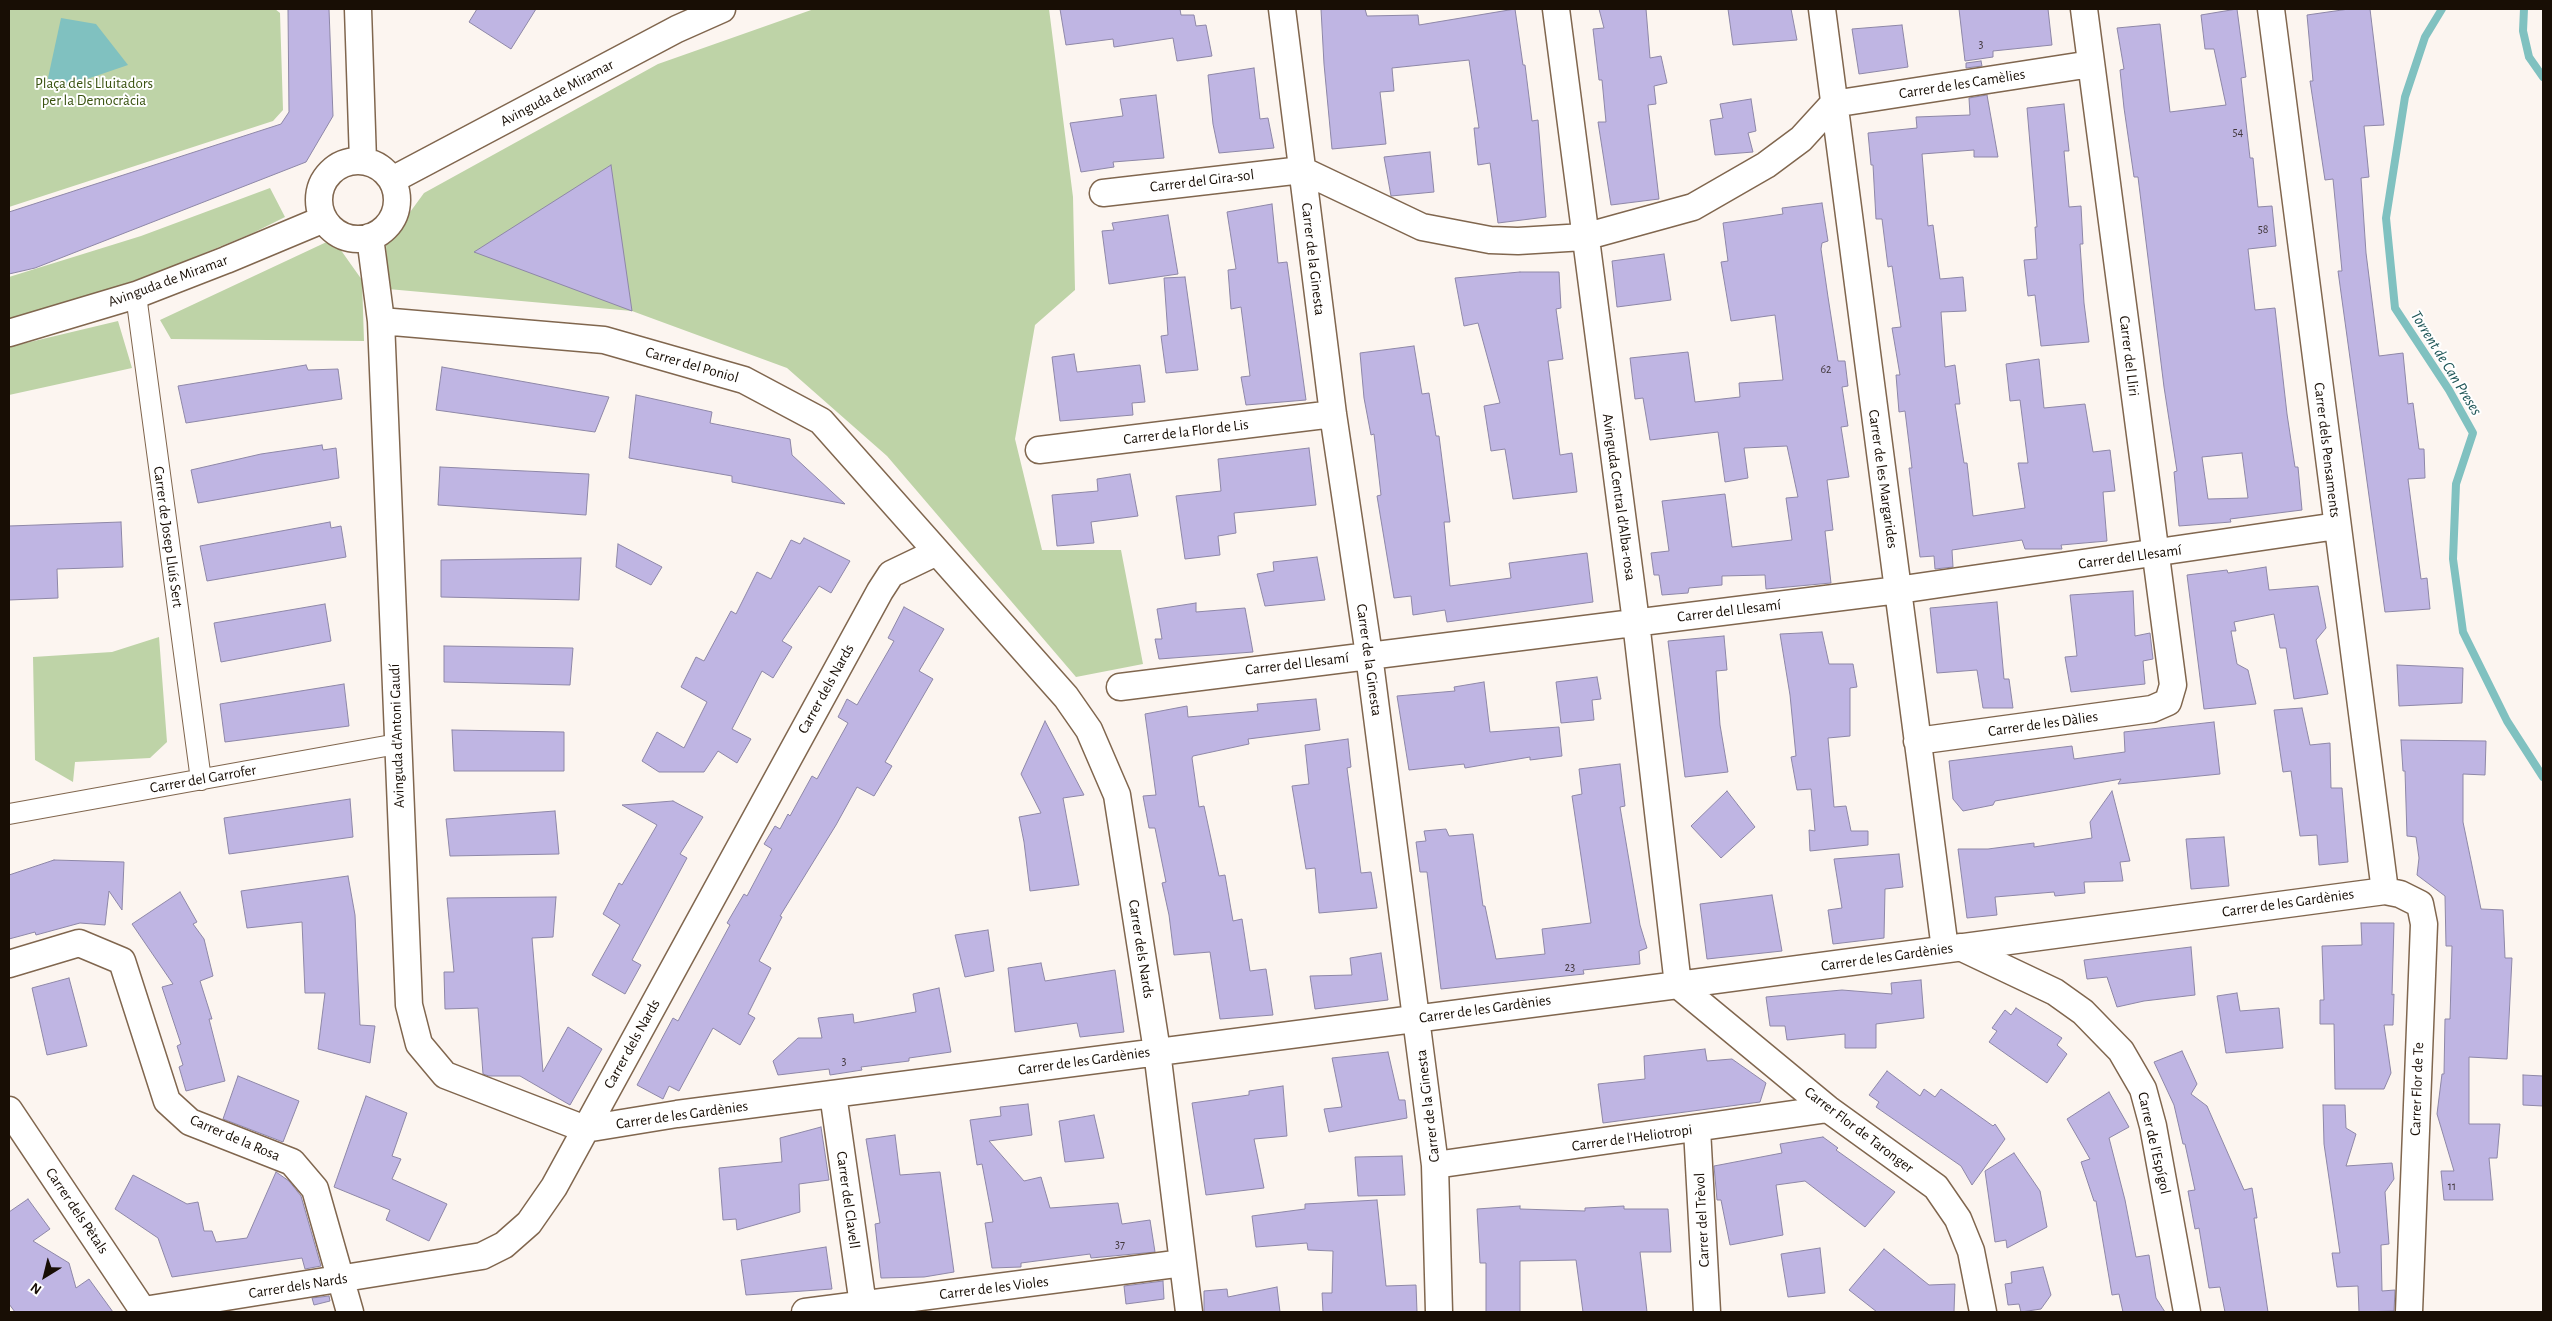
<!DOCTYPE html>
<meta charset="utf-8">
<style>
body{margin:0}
#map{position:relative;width:2552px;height:1321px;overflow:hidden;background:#fcf5f0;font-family:"Alegreya Sans",sans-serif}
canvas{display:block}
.frame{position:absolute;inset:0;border:10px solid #180e05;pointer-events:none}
.north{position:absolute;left:20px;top:1251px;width:50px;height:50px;-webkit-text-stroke:4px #fff;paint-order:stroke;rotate:216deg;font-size:14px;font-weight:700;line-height:20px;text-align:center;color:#180e05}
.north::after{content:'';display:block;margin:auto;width:18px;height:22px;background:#180e05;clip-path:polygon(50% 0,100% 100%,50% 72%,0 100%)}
</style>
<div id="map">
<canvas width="2552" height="1321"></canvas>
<div class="frame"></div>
<div class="north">N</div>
</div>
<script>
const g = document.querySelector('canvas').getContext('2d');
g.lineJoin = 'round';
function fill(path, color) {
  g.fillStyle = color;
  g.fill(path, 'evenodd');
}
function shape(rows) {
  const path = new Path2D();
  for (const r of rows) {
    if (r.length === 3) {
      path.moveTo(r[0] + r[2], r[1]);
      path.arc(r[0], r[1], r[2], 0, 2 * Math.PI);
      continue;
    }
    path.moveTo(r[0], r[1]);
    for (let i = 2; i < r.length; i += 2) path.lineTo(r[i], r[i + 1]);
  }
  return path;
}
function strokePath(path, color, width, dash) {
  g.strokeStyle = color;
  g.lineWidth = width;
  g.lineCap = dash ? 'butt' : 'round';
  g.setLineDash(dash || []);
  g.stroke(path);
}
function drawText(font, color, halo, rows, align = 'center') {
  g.font = font + ' "Alegreya Sans",sans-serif';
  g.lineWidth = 4;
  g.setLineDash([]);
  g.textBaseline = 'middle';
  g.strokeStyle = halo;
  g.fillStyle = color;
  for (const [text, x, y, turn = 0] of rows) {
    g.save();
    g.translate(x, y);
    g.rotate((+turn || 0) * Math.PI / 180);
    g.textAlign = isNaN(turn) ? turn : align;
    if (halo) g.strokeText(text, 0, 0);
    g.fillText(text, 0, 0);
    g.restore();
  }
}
fill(shape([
 [9,9,275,9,280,13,283,110,273,121,9,207],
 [814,9,1049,9,1073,197,1075,290,1035,325,1015,439,1042,550,1121,550,1143,664,1076,677,887,456,787,368,632,311,388,289,386,245,424,193,658,64],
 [270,188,285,217,253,233,154,274,9,322,9,277,141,236],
 [333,239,362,280,364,341,171,339,160,320],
 [118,321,132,368,9,395,9,347],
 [159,637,167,742,150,758,75,762,73,782,35,760,33,657,112,652]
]), '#bed3a7');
fill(shape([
 [61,18,96,24,128,65,55,90,48,78]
]), '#80c1c0');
strokePath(shape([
 [2442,9,2425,37,2405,97,2386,218,2395,308,2449,390,2473,433,2456,484,2453,559,2463,632,2507,721,2543,777],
 [2524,9,2523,31,2529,57,2543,77]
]), '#80c1c0', 8);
const building = shape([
 [288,9,329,9,333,116,306,162,35,268,9,274,9,212,281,124,289,112,288,9],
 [477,9,536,9,511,49,469,22,477,9],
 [1060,9,1180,9,1181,15,1194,15,1196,26,1206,25,1212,56,1177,61,1173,38,1114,47,1113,39,1066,45,1060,9],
 [1321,9,1365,9,1367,16,1418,15,1419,25,1515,9,1523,65,1525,65,1532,121,1538,120,1546,217,1498,223,1490,163,1478,165,1474,128,1479,128,1469,60,1392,68,1394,91,1380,92,1386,144,1332,149,1324,64,1321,9],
 [1599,9,1646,9,1650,58,1661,56,1667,83,1654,86,1656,104,1648,105,1659,199,1611,205,1598,122,1606,122,1602,80,1599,80,1593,29,1604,28,1599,9],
 [1728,9,1791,9,1797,40,1733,45,1728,9],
 [1959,9,2048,9,2052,45,1993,51,1993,57,1965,61,1959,9],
 [2237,9,2246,77,2241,78,2250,158,2253,158,2258,207,2272,206,2276,246,2248,249,2255,310,2275,308,2287,414,2295,467,2298,467,2302,510,2230,519,2231,522,2179,526,2174,472,2177,471,2164,387,2138,177,2134,177,2124,108,2120,70,2124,69,2117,28,2160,24,2170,112,2226,105,2214,49,2205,49,2201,15,2237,9],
 [2242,453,2248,498,2208,499,2202,457,2242,453],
 [2349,9,2370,9,2384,125,2364,126,2369,177,2361,178,2366,253,2379,356,2403,353,2408,404,2413,403,2419,449,2424,449,2425,478,2408,479,2421,579,2427,578,2430,609,2385,612,2338,271,2342,271,2333,179,2325,180,2310,81,2313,81,2307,15,2349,9],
 [1902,25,1908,67,1859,74,1852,29,1902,25],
 [1981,61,1982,66,1966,68,1966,63,1981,61],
 [1254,68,1260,119,1268,118,1274,148,1219,153,1213,124,1208,75,1254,68],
 [1156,95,1164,158,1113,162,1114,167,1081,172,1070,123,1123,116,1120,99,1156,95],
 [1987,95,1998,157,1974,157,1974,150,1922,154,1928,226,1933,225,1940,279,1963,277,1966,311,1941,312,1945,367,1955,365,1960,404,1955,404,1964,463,1967,463,1973,516,2025,508,2018,463,2028,463,2020,400,2010,401,2006,364,2039,359,2044,408,2085,404,2093,452,2110,450,2115,491,2103,492,2107,541,2061,545,2062,549,2025,549,2022,540,1952,550,1953,567,1935,569,1934,556,1920,557,1909,468,1912,468,1905,411,1899,412,1896,375,1900,375,1892,328,1901,327,1892,266,1888,267,1882,219,1876,219,1873,165,1871,165,1868,133,1917,128,1916,117,1970,115,1969,98,1987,95],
 [1751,99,1756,131,1748,133,1753,152,1715,155,1710,120,1723,118,1720,104,1751,99],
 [2064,104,2069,151,2064,151,2069,207,2081,206,2083,244,2080,244,2084,303,2089,342,2041,346,2035,295,2028,296,2024,260,2037,259,2035,227,2037,227,2027,108,2064,104],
 [1430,152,1434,192,1391,196,1384,157,1430,152],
 [611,165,632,311,474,252,611,165],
 [1822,203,1828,241,1822,243,1821,249,1828,297,1838,361,1845,361,1848,386,1842,387,1848,426,1841,427,1849,477,1827,480,1833,530,1825,531,1831,583,1766,589,1765,575,1722,576,1722,585,1689,588,1688,593,1662,595,1659,575,1654,575,1651,553,1669,551,1662,501,1725,494,1732,547,1792,540,1786,498,1798,497,1787,446,1744,448,1748,478,1725,482,1718,432,1650,440,1643,398,1635,399,1630,358,1688,352,1695,402,1740,397,1739,383,1783,380,1775,315,1731,321,1721,262,1728,261,1723,223,1783,214,1782,208,1822,203],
 [1272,204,1278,263,1287,262,1306,400,1246,405,1241,377,1250,376,1241,307,1231,309,1228,270,1236,269,1227,212,1272,204],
 [1168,215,1178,274,1109,284,1102,231,1114,230,1112,223,1168,215],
 [1664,254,1671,300,1617,307,1612,261,1664,254],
 [1520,272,1559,272,1561,308,1556,309,1563,359,1548,361,1560,455,1572,453,1577,492,1513,499,1505,449,1491,451,1484,406,1500,403,1478,323,1464,326,1455,278,1520,272],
 [1185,277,1198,370,1166,373,1161,336,1168,335,1164,278,1185,277],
 [1414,346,1422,394,1429,393,1436,436,1439,436,1450,522,1444,522,1450,586,1511,578,1509,563,1587,553,1593,602,1447,622,1445,610,1413,615,1411,596,1394,598,1377,496,1381,495,1374,434,1371,435,1364,398,1360,353,1414,346],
 [1074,354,1077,372,1140,365,1145,402,1132,403,1133,415,1060,421,1052,357,1074,354],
 [306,365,308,370,338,369,342,399,186,423,178,386,306,365],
 [442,367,609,397,595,432,436,410,442,367],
 [636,395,712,412,710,423,790,439,792,455,845,504,732,482,732,476,629,458,636,395],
 [322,445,323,450,336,448,339,478,198,503,191,470,261,454,322,445],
 [1309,448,1316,505,1234,513,1236,533,1218,536,1220,555,1185,559,1176,496,1221,491,1218,459,1309,448],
 [440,467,589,474,586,515,438,505,440,467],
 [1130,474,1138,516,1091,522,1094,543,1057,546,1052,495,1098,491,1097,479,1130,474],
 [121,522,123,567,57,569,58,598,9,600,9,526,121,522],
 [330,522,331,528,341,526,346,557,207,581,200,546,330,522],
 [804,538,850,561,831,593,819,586,782,641,792,647,773,678,762,671,732,729,751,739,737,763,718,751,704,772,659,772,642,761,657,732,684,748,707,702,681,687,696,657,704,661,731,611,736,614,757,572,771,579,791,540,800,544,804,538],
 [618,544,662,567,651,585,616,567,618,544],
 [1317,557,1325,600,1265,606,1257,574,1274,571,1273,562,1317,557],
 [581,558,579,600,441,597,441,560,581,558],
 [2266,567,2269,590,2318,586,2326,628,2316,640,2328,694,2294,699,2286,648,2280,648,2274,614,2234,622,2236,631,2231,631,2237,664,2248,670,2256,704,2204,709,2187,575,2227,570,2228,573,2266,567],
 [2133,591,2135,636,2150,633,2153,659,2143,661,2145,684,2071,692,2065,657,2077,656,2070,595,2133,591],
 [1997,602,2004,679,2009,679,2013,708,1983,708,1977,670,1937,673,1930,608,1997,602],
 [1196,603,1196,612,1245,608,1253,652,1159,659,1155,639,1162,639,1157,609,1196,603],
 [325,604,331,641,221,662,214,623,325,604],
 [904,607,944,629,919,671,933,679,885,762,892,766,874,796,857,787,836,825,780,916,782,917,759,961,771,968,748,1014,755,1018,740,1045,713,1028,679,1091,669,1086,663,1099,637,1085,673,1018,678,1021,730,925,727,923,744,894,747,896,772,849,764,844,775,826,780,829,788,814,790,816,812,776,817,779,848,723,838,717,847,699,857,705,894,641,888,638,904,607],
 [1822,632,1829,664,1853,664,1857,687,1850,688,1850,736,1828,738,1834,807,1846,806,1851,831,1868,831,1868,845,1810,851,1809,830,1815,831,1811,789,1797,790,1791,757,1796,756,1790,695,1780,634,1822,632],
 [1724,636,1727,670,1716,671,1720,725,1728,772,1685,777,1668,641,1724,636],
 [444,646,573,648,570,685,444,682,444,646],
 [2397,665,2463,668,2462,703,2399,706,2397,665],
 [1597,677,1601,699,1592,700,1594,720,1561,723,1556,682,1597,677],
 [1484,682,1490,732,1559,727,1562,756,1530,760,1530,757,1465,768,1464,764,1409,770,1397,696,1455,691,1454,687,1484,682],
 [344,684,349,726,225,742,220,704,344,684],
 [1316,699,1320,730,1248,739,1249,744,1193,756,1192,758,1199,807,1204,806,1219,876,1225,875,1233,921,1242,919,1250,971,1266,969,1273,1015,1220,1019,1210,952,1174,955,1169,915,1162,883,1166,882,1155,828,1149,828,1143,796,1156,795,1145,714,1187,706,1188,717,1258,711,1257,704,1316,699],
 [2302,708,2310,745,2330,743,2331,788,2342,788,2348,862,2319,865,2317,835,2300,836,2291,771,2283,772,2274,710,2302,708],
 [1045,721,1084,795,1063,798,1079,885,1030,891,1024,842,1019,817,1041,813,1021,774,1045,721],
 [2214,722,2220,774,2118,784,2121,779,1995,801,1993,805,1963,811,1953,799,1949,761,2072,746,2074,759,2125,752,2124,732,2214,722],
 [452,730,564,732,564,771,454,771,452,730],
 [1348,739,1351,767,1347,768,1361,873,1371,872,1377,908,1319,913,1315,868,1306,869,1292,786,1309,784,1305,745,1348,739],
 [2401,740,2486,741,2485,775,2463,774,2463,822,2481,909,2503,910,2505,958,2512,958,2507,1059,2469,1057,2469,1124,2500,1124,2497,1158,2489,1158,2493,1200,2444,1200,2441,1171,2454,1171,2437,1114,2442,1074,2444,1074,2445,1019,2450,1019,2452,946,2446,946,2445,896,2417,875,2419,858,2416,837,2407,836,2405,771,2403,771,2401,740],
 [1620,764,1625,806,1620,807,1640,925,1647,948,1639,951,1640,964,1583,970,1584,974,1441,989,1427,872,1420,872,1416,842,1426,841,1424,831,1446,829,1449,836,1473,834,1483,906,1485,906,1496,959,1545,954,1542,929,1591,923,1572,796,1582,794,1579,769,1620,764],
 [1727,791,1755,827,1721,858,1691,826,1727,791],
 [2112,791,2130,861,2120,862,2123,881,2084,882,2085,893,2055,896,2054,892,1995,897,1997,915,1967,918,1958,849,1988,849,2034,843,2034,847,2092,838,2090,822,2112,791],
 [350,799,353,837,229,854,224,818,350,799],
 [673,801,703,817,680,854,687,858,632,960,641,965,625,994,592,975,620,925,603,914,619,883,622,885,657,825,622,805,673,801],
 [555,811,559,854,450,856,446,819,555,811],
 [2224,837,2229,886,2191,889,2186,839,2224,837],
 [1899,854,1903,887,1885,889,1884,938,1833,944,1828,910,1842,908,1834,859,1899,854],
 [54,860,124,862,122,910,109,891,105,925,80,923,36,935,35,932,9,939,9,875,54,860],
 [348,876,355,915,360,1025,375,1026,370,1063,318,1049,325,993,305,993,302,922,247,928,241,891,348,876],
 [180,892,197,922,193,924,204,939,213,976,200,981,212,1019,209,1019,225,1081,186,1091,179,1067,183,1065,177,1046,181,1044,162,987,173,984,132,924,180,892],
 [1772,895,1782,951,1707,959,1700,904,1772,895],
 [556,897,553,937,532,938,543,1072,568,1027,602,1049,570,1105,520,1076,489,1076,483,1074,478,1008,445,1009,444,972,454,972,447,898,556,897],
 [2361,923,2394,923,2392,995,2394,994,2393,1025,2384,1025,2391,1073,2384,1089,2335,1089,2334,1024,2320,1024,2320,1000,2324,1000,2322,946,2362,945,2361,923],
 [988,930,994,971,965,977,955,935,988,930],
 [2191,947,2195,995,2144,1001,2117,1007,2107,977,2087,979,2084,960,2191,947],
 [1381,953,1388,1000,1315,1009,1310,976,1352,975,1350,958,1381,953],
 [1041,963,1045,981,1115,970,1124,1032,1080,1037,1077,1023,1015,1032,1008,968,1041,963],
 [69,978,87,1046,47,1055,32,988,69,978],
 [1921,980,1924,1018,1876,1024,1876,1048,1845,1048,1845,1034,1787,1040,1785,1026,1770,1026,1766,997,1842,990,1892,994,1891,983,1921,980],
 [939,988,951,1052,909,1058,909,1061,861,1067,862,1070,830,1075,829,1069,778,1075,773,1061,798,1038,822,1038,818,1018,853,1014,854,1023,916,1012,913,994,939,988],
 [2237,993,2240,1011,2279,1008,2283,1048,2226,1053,2217,996,2237,993],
 [2016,1008,2062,1038,2057,1045,2067,1054,2047,1083,1989,1042,1997,1031,1992,1028,2005,1010,2011,1015,2016,1008],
 [1705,1049,1707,1061,1732,1059,1766,1083,1760,1102,1603,1123,1598,1084,1645,1079,1644,1056,1705,1049],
 [2182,1051,2197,1084,2191,1094,2207,1106,2244,1190,2252,1188,2257,1218,2254,1218,2268,1312,2225,1312,2220,1287,2209,1288,2199,1228,2195,1229,2188,1191,2195,1190,2185,1144,2183,1144,2174,1105,2154,1062,2182,1051],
 [1388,1052,1399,1100,1405,1100,1407,1118,1329,1132,1324,1109,1342,1107,1332,1058,1388,1052],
 [1887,1071,1920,1096,1924,1089,1935,1097,1941,1089,1993,1126,1995,1124,2005,1139,1972,1185,1961,1166,1876,1107,1879,1102,1869,1095,1887,1071],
 [2523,1075,2543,1076,2543,1106,2523,1105,2523,1075],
 [238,1076,299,1101,283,1142,223,1119,238,1076],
 [1283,1086,1287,1136,1254,1139,1264,1188,1206,1195,1192,1103,1249,1095,1249,1091,1283,1086],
 [2109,1092,2129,1127,2109,1138,2125,1200,2136,1257,2149,1255,2156,1298,2165,1312,2123,1312,2119,1294,2112,1295,2096,1201,2094,1201,2081,1162,2090,1159,2067,1119,2109,1092],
 [366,1096,407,1113,392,1156,401,1159,392,1179,447,1204,429,1241,386,1220,390,1210,334,1187,366,1096],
 [1028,1104,1032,1135,989,1141,1024,1181,1041,1177,1050,1208,1118,1203,1122,1224,1150,1220,1155,1252,1091,1258,1090,1254,1021,1263,1021,1267,992,1268,985,1223,993,1222,982,1164,977,1165,970,1120,1001,1116,1000,1107,1028,1104],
 [2323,1105,2345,1105,2346,1128,2356,1134,2346,1166,2392,1163,2394,1179,2385,1192,2389,1244,2381,1245,2382,1291,2395,1290,2394,1311,2359,1312,2358,1286,2337,1287,2332,1253,2340,1253,2324,1144,2323,1105],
 [1094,1115,1104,1158,1065,1162,1059,1121,1094,1115],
 [821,1127,829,1180,799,1184,800,1212,737,1230,736,1219,723,1220,719,1168,782,1162,780,1138,821,1127],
 [895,1135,900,1175,940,1172,954,1272,924,1277,881,1278,875,1224,880,1223,866,1139,895,1135],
 [1823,1137,1838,1148,1836,1150,1895,1192,1865,1227,1805,1181,1776,1185,1783,1235,1730,1245,1721,1200,1717,1200,1714,1166,1782,1153,1780,1144,1823,1137],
 [2014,1153,2040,1191,2047,1227,2007,1248,2006,1240,1995,1242,1985,1171,2014,1153],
 [1402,1156,1405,1195,1358,1196,1355,1157,1402,1156],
 [276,1172,289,1181,301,1196,321,1266,305,1269,302,1258,172,1277,158,1238,115,1209,133,1175,187,1204,198,1202,204,1231,212,1231,216,1242,247,1238,276,1172],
 [28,1199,50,1229,33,1241,69,1263,76,1288,89,1279,113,1312,15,1312,9,1304,9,1212,28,1199],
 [1377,1200,1386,1286,1416,1285,1417,1312,1323,1312,1322,1293,1332,1293,1333,1251,1308,1250,1307,1243,1256,1247,1252,1216,1305,1209,1305,1204,1377,1200],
 [1520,1206,1520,1209,1585,1211,1585,1208,1624,1206,1624,1209,1668,1209,1671,1252,1640,1252,1647,1312,1583,1312,1576,1260,1520,1261,1520,1312,1486,1312,1486,1263,1480,1263,1477,1209,1520,1206],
 [826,1247,832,1289,746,1295,741,1260,826,1247],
 [1820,1248,1825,1293,1788,1297,1781,1254,1820,1248],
 [1884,1249,1929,1285,1955,1284,1954,1312,1877,1312,1849,1290,1884,1249],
 [2043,1267,2051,1295,2041,1309,2021,1312,2019,1304,2008,1305,2005,1284,2012,1283,2011,1272,2043,1267],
 [1163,1281,1164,1299,1126,1304,1124,1286,1163,1281],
 [1277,1287,1280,1312,1204,1312,1204,1291,1227,1289,1228,1297,1277,1287],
 [329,1296,330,1301,314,1305,312,1298,329,1296]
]);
fill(building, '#bfb5e3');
strokePath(building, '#8e87a7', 1);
const pedestrian = shape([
 [136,295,201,780],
 [9,814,397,744]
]);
const minor = shape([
 [358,9,363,161],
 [1282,9,1333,414,1369,655,1435,1165,1439,1312],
 [1556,9,1636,622,1678,985],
 [1822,9,1945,949],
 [2271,9,2385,891],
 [358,200,39],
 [392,180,677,29,722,9],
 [1103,193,1302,170,1422,227,1490,240,1518,241,1584,237,1693,207,1766,165,1801,139,1833,104,2091,64],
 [370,237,381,321,409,1005,419,1044,445,1075,585,1129],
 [381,321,604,340,744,380,821,421,1066,697,1089,730,1117,795,1157,1051,1189,1312],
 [9,333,136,295,226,260,324,219],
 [1039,450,1333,414],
 [1120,687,1898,590,2337,526],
 [1917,741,2152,709,2168,702,2173,685,2084,9],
 [1960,947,2055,992,2083,1012,2121,1051,2143,1089,2153,1126,2187,1312],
 [9,964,79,943,122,961,167,1101,190,1122,292,1162,315,1189,350,1312],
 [1678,985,1828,1109,1936,1187,1958,1219,1971,1251,1983,1312],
 [833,1094,863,1305],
 [9,1110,144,1312],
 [585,1129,677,1114,1678,985,2385,891,2400,894,2420,904,2424,924,2409,1312],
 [1697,1129,1707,1312],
 [1435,1165,1828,1109],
 [144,1310,482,1256,504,1245,529,1223,554,1187,880,591,891,574,937,552],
 [805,1312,1183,1263]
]);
strokePath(pedestrian, '#80664e', 22);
strokePath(minor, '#80664e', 29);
strokePath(pedestrian, '#fff', 20);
strokePath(minor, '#fff', 26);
drawText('12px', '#42383c', null, [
 ["3",1981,44],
 ["54",2238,132],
 ["58",2263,229],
 ["62",1826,369],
 ["23",1570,967],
 ["3",844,1061],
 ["11",2452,1186],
 ["37",1120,1244]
]);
drawText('15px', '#3a5311', '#fff', [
 ["Plaça dels Lluitadors",94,83],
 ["per la Democràcia",94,100]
]);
drawText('15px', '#180e05', '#fff', [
 ["Carrer de les Camèlies",1962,84,-9],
 ["Avinguda de Miramar",557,93,-28],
 ["Carrer del Gira-sol",1202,181,-7],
 ["Carrer de la Ginesta",1313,259,83],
 ["Avinguda de Miramar",168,281,-20],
 ["Carrer del Lliri",2129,356,83],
 ["Carrer del Poniol",692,365,16],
 ["Carrer de la Flor de Lis",1186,432,-7],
 ["Carrer dels Pensaments",2327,450,83],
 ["Carrer de les Margarides",1883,479,82],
 ["Avinguda Central d'Alba-rosa",1619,497,82],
 ["Carrer de Josep Lluís Sert",168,537,82],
 ["Carrer del Llesamí",2130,557,-8],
 ["Carrer del Llesamí",1729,611,-7],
 ["Carrer de la Ginesta",1369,660,82],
 ["Carrer del Llesamí",1297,664,-7],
 ["Carrer dels Nards",826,689,-61],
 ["Carrer de les Dàlies",2043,724,-8],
 ["Avinguda d'Antoni Gaudí",397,736,-92],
 ["Carrer del Garrofer",203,779,-10],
 ["Carrer de les Gardènies",2288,903,-8],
 ["Carrer dels Nards",1141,949,81],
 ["Carrer de les Gardènies",1887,957,-8],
 ["Carrer de les Gardènies",1485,1009,-8],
 ["Carrer dels Nards",632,1044,-61],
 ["Carrer de les Gardènies",1084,1061,-8],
 ["Carrer Flor de Te",2417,1089,-88],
 ["Carrer de la Ginesta",1428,1106,-97],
 ["Carrer de les Gardènies",682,1115,-8],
 ["Carrer Flor de Taronger",1859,1130,37],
 ["Carrer de la Rosa",235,1138,23],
 ["Carrer de l'Heliotropi",1632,1138,-8],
 ["Carrer de l'Espígol",2154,1143,77],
 ["Carrer del Clavell",848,1200,82],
 ["Carrer dels Pètals",77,1211,56],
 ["Carrer del Trèvol",1702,1220,-93],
 ["Carrer dels Nards",298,1286,-9],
 ["Carrer de les Violes",994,1288,-7]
]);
drawText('italic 16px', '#205758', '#fff', [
 ["Torrent de Can Preses",2446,363,58]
]);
</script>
